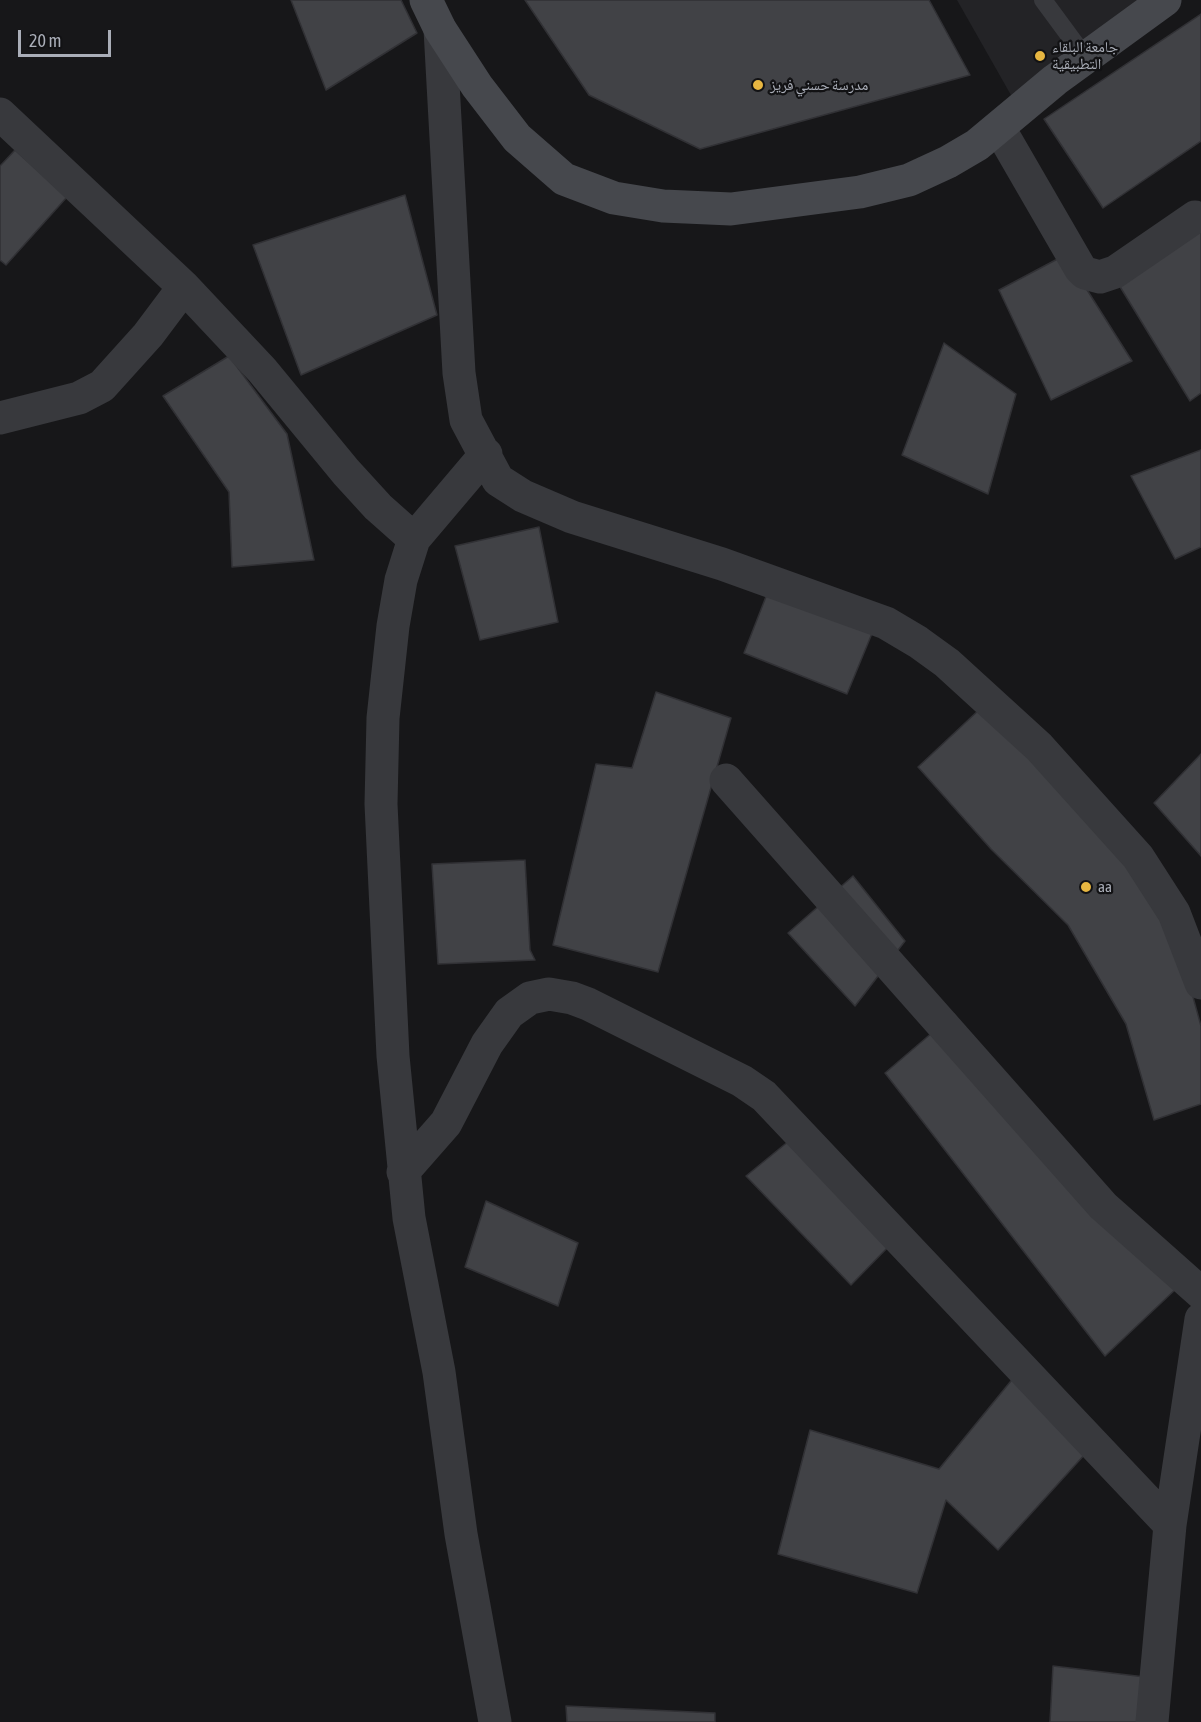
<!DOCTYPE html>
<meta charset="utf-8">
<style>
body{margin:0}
#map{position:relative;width:1201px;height:1722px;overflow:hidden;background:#171719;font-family:"Asap Condensed",sans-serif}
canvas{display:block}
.scale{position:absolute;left:18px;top:30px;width:93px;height:27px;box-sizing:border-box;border:3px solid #aaaeb8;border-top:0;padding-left:8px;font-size:18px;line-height:21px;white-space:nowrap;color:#aaaeb8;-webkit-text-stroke:4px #121214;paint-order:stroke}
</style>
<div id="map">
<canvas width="1201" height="1722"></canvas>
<div class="scale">20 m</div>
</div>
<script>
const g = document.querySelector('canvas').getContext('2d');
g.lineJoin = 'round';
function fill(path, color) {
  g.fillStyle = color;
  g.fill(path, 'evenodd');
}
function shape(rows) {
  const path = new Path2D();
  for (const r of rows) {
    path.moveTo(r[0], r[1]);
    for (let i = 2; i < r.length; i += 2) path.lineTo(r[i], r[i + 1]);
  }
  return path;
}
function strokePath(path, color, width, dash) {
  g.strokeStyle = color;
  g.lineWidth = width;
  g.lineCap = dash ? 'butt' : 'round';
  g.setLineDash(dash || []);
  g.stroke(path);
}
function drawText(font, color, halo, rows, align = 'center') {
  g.font = font + ' "Asap Condensed","Noto Naskh Arabic",sans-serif';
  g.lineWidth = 4.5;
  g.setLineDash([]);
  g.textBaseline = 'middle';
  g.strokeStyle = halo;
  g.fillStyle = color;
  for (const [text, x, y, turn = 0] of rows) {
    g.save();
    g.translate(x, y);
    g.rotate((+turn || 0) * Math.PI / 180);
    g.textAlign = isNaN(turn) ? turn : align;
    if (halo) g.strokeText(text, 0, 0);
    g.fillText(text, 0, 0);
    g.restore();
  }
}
fill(shape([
 [957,0,1164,0,1020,111]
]), '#232326');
const building = shape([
 [291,0,401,0,417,33,326,90,291,0],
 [525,0,929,0,970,75,700,149,589,95,525,0],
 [1201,14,1201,141,1103,208,1044,119,1201,14],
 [15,150,67,197,6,265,0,260,0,166,15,150],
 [405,195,437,315,301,375,253,245,405,195],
 [1201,223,1201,393,1190,401,1119,285,1201,223],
 [1065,255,1132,361,1051,400,999,290,1065,255],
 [944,343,1016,394,988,494,902,455,944,343],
 [229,356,287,434,314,560,232,567,229,492,163,396,229,356],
 [1201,450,1201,547,1175,559,1131,476,1201,450],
 [539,527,558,622,480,640,455,546,539,527],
 [769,589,873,631,847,694,744,653,769,589],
 [656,692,731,718,658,972,553,945,596,764,632,768,656,692],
 [981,708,1119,844,1181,953,1201,1026,1201,1104,1154,1120,1126,1024,1068,925,991,849,918,767,981,708],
 [1201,754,1201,856,1154,803,1201,754],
 [525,860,530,950,535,960,438,964,432,864,525,860],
 [853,876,905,941,855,1006,788,933,853,876],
 [954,1014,1178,1287,1105,1356,885,1073,954,1014],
 [795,1136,894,1241,851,1285,746,1176,795,1136],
 [486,1201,578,1243,558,1306,465,1267,486,1201],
 [1015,1376,1086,1453,998,1550,946,1500,917,1593,778,1554,810,1430,939,1469,1015,1376],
 [1053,1666,1145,1677,1141,1722,1050,1722,1053,1666],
 [566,1706,715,1713,715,1722,567,1722,566,1706]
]);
fill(building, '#414246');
strokePath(building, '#313135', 1.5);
strokePath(shape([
 [1043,0,1085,57]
]), '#38393d', 18);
strokePath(shape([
 [440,29,459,373,466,420,498,480,523,496,572,517,722,564,886,623,918,642,947,663,1039,747,1138,857,1174,913,1201,983],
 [0,114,184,287],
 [999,128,1080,268,1085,273,1100,277,1115,272,1195,217],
 [0,418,79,398,102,386,148,335,184,287,262,370,346,472,378,507,414,539,486,454],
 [414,539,401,580,393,626,383,718,381,804,393,1056,409,1218,439,1372,461,1534,495,1722],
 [726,780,1103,1206,1201,1293],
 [403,1172,446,1123,487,1044,509,1013,530,998,549,994,572,998,588,1004,742,1081,764,1096,1170,1525],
 [1152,1722,1170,1525,1201,1319]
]), '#38393d', 33);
strokePath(shape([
 [426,0,440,29,477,86,517,138,564,179,614,198,663,206,731,209,860,192,909,180,948,162,977,145,1055,80,1165,0]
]), '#46484d', 33);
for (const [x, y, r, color] of [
 [1040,56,6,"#e7b641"],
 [758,85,6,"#e7b641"],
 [1086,887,6,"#e7b641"]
]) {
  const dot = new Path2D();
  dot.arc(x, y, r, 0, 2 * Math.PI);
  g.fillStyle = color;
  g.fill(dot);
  strokePath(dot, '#121214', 2);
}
drawText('15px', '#aaaeb8', '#121214', [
 ["جامعة البلقاء",1052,47],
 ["التطبيقية",1052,64],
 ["مدرسة حسني فريز",770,85],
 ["aa",1098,887]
], 'left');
</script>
